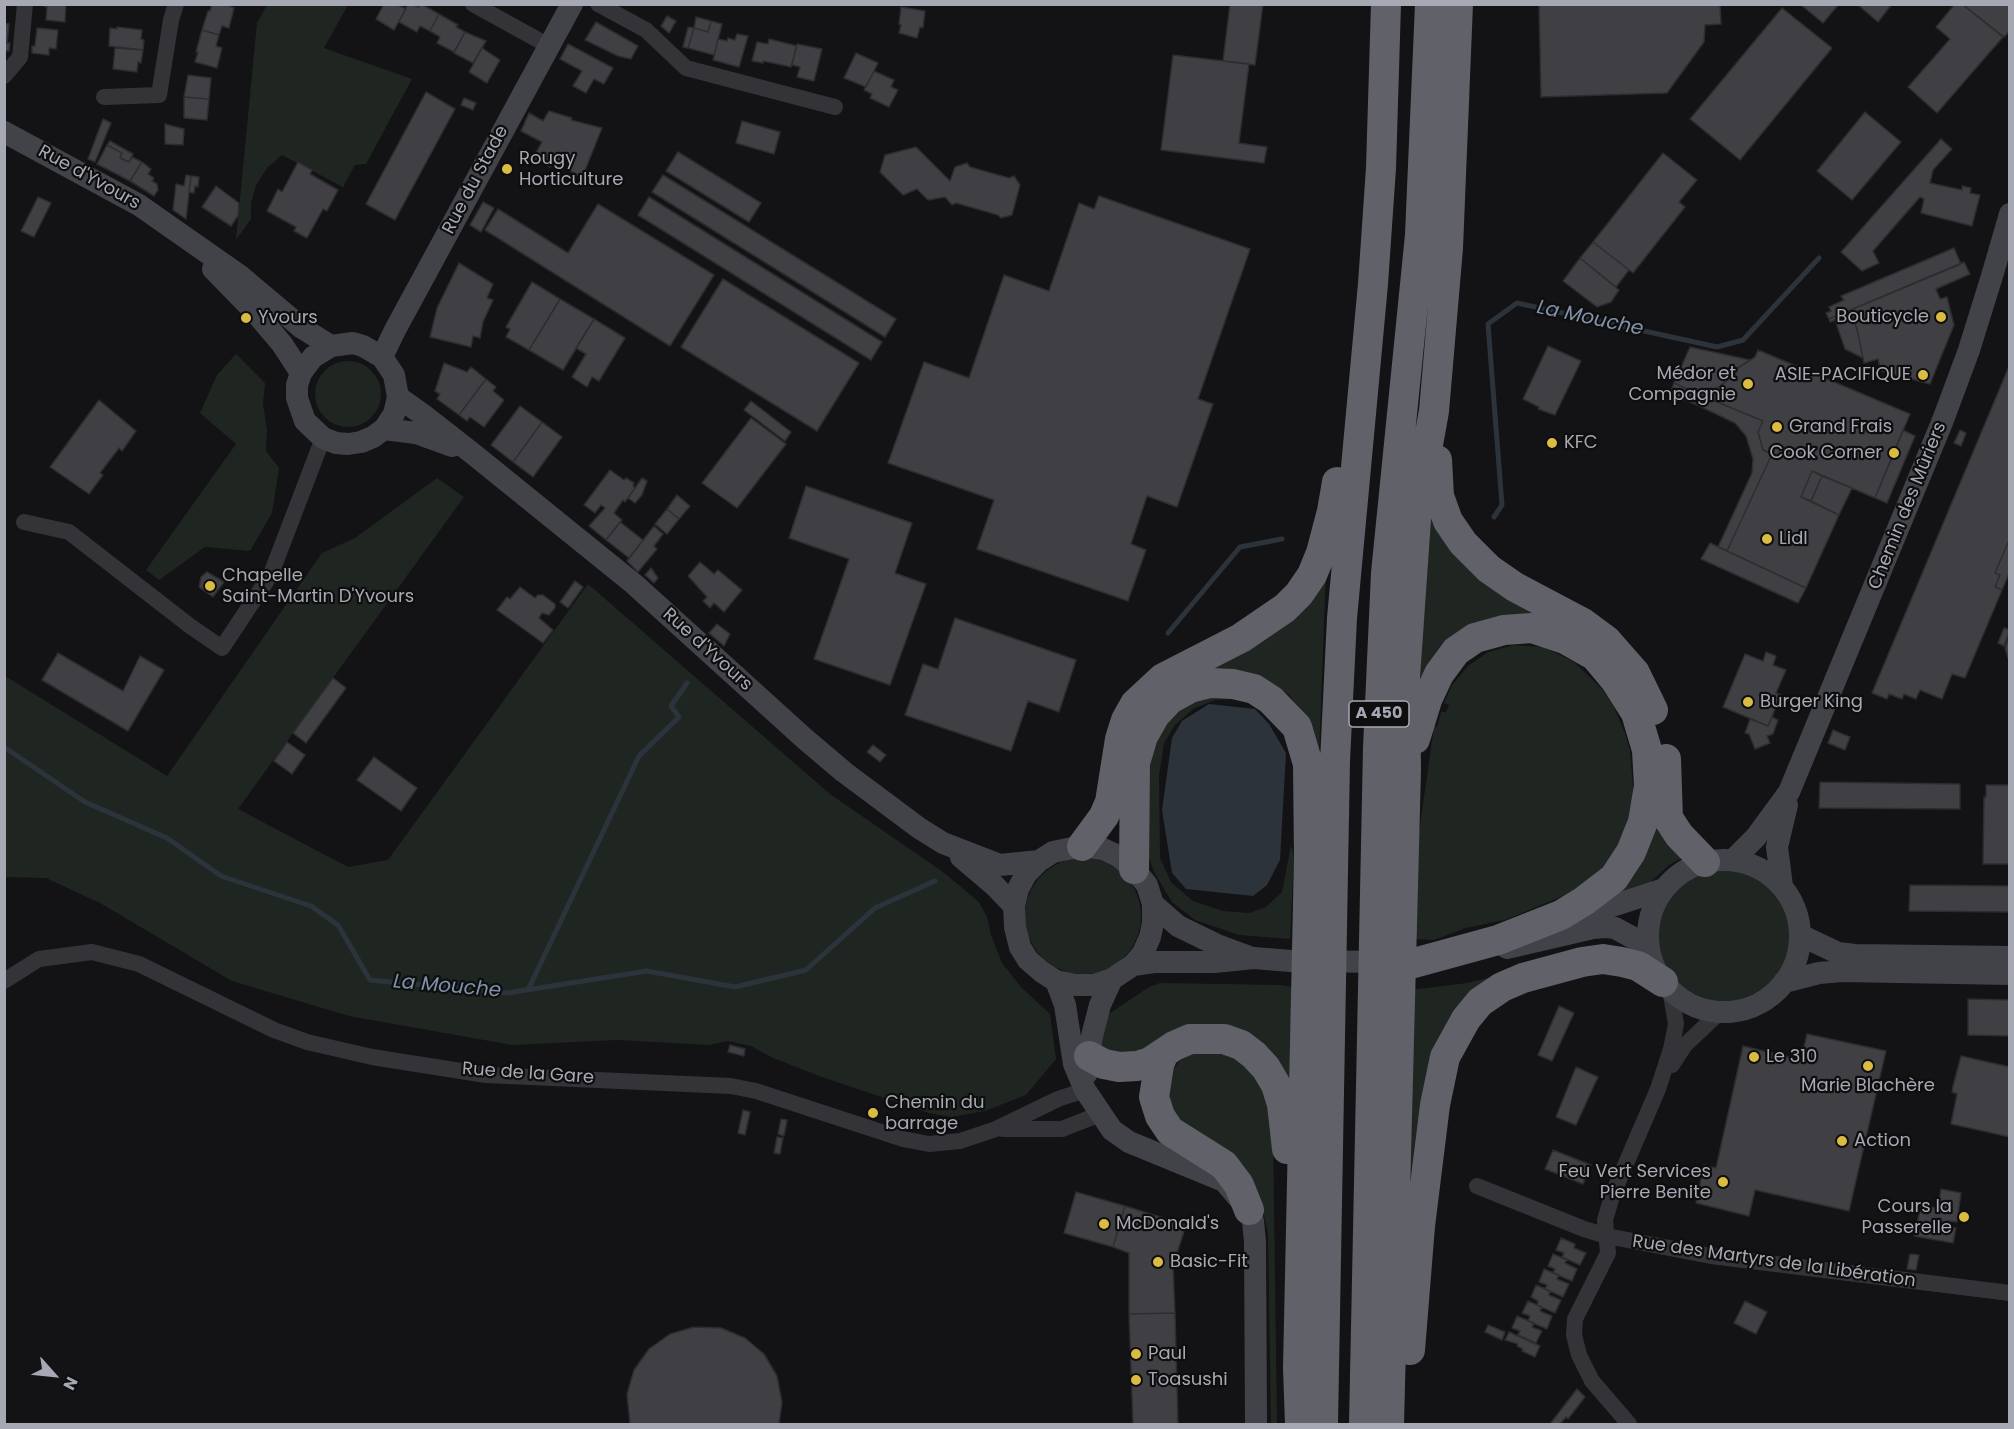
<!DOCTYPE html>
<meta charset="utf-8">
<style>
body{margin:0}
#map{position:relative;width:2014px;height:1429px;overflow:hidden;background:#131214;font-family:Poppins,sans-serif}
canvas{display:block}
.frame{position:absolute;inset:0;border:6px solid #a6a8b3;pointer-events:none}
.north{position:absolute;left:24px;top:1345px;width:60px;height:60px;-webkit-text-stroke:4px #0e0e0f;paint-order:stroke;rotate:117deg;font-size:16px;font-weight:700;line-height:24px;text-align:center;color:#a6a8b3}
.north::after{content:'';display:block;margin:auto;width:21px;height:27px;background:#a6a8b3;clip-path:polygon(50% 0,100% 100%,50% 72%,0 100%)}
</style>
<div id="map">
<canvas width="2014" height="1429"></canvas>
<div class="frame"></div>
<div class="north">N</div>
</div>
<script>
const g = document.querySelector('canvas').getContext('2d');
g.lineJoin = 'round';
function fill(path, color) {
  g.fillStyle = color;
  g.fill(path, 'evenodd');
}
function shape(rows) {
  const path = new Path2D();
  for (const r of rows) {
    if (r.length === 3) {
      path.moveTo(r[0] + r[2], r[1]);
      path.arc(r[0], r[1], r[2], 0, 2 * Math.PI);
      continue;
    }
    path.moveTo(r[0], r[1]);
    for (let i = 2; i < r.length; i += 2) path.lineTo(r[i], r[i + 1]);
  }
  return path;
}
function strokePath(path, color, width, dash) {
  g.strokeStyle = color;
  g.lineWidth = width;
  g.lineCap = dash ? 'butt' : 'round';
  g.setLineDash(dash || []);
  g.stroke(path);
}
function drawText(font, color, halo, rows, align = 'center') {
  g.font = font + ' Poppins,sans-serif';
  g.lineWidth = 4.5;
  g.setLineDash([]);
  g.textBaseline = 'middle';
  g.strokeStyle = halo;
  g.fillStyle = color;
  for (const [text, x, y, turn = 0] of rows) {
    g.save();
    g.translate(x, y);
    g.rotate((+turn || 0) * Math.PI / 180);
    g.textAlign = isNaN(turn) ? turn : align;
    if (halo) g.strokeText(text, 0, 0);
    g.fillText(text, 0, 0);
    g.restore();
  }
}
fill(shape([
 [267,5,348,5,324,48,412,79,366,164,355,165,343,187,282,155,267,168,256,185,251,203,251,219,236,240,257,23],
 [236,354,265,383,263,403,267,431,266,451,279,468,272,513,250,551,205,547,159,580,146,570,236,444,200,413,217,375],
 [348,394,33],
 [437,478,464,497,238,809,348,867,388,860,588,584,830,794,943,872,979,902,987,917,991,935,1002,963,1021,987,1050,1014,1056,1059,1026,1095,985,1111,951,1117,929,1113,819,1076,771,1057,751,1046,728,1041,709,1045,617,1040,512,1045,349,1016,232,981,100,903,46,878,5,877,5,676,167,776,322,553,355,538],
 [1432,509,1544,612,1418,690],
 [1326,570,1319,757,1307,718,1289,695,1265,679,1212,672,1210,662],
 [1514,645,1544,647,1574,662,1601,688,1614,707,1626,736,1630,751,1633,788,1635,790,1631,820,1608,864,1573,892,1505,920,1466,928,1434,940,1412,939,1416,852,1434,727,1437,727,1441,712,1446,712,1449,705,1444,703,1452,685,1468,666,1488,652],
 [1199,698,1239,699,1215,700,1193,709,1175,725,1164,743,1159,776,1160,858,1171,882,1193,901,1223,911,1249,913,1266,907,1282,892,1291,845,1294,856,1290,939,1239,935,1195,920,1172,902,1155,874,1145,848,1146,808,1152,747,1162,727,1179,708],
 [1654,820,1681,857,1680,859,1669,865,1644,888,1613,893],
 [1083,916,58],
 [1724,935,66],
 [1509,973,1476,993,1413,1201,1407,1201,1411,990,1467,983],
 [1160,983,1281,985,1292,987,1291,1091,1264,1050,1147,1054,1098,1052,1102,1013,1110,1013,1149,987],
 [1202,1050,1231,1055,1249,1066,1266,1093,1273,1133,1277,1424,1271,1424,1268,1234,1261,1201,1182,1123,1173,1111,1168,1092,1172,1072,1178,1063,1184,1057]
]), '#1f2621');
fill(shape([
 [1209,704,1255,709,1269,724,1286,753,1280,860,1267,885,1253,896,1186,889,1172,873,1162,810,1172,738,1182,721]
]), '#2d333b');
strokePath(shape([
 [1494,517,1502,505,1488,324,1517,303,1717,347,1743,340,1819,258],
 [1168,633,1240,547,1282,539],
 [4,747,85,802,167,838,221,876,311,906,338,925,370,980,507,993,647,971,735,987,806,970,875,908,935,881],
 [529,988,639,756,679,717,671,706,687,683]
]), '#2d333b', 5);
const building = shape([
 [39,4,66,4,65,22,46,20,47,7,39,4],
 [212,4,224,4,234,8,229,28,222,26,219,35,202,30,208,11,210,11,212,4],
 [384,4,396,4,406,9,394,30,376,19,384,4],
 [408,4,419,7,421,4,439,14,430,31,420,26,417,32,399,22,408,4],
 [1230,4,1263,4,1255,65,1223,61,1230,4],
 [1539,4,1720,4,1721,24,1705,25,1704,42,1667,93,1541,97,1539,4],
 [1800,4,1839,4,1823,23,1800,4],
 [1857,4,1892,4,1878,22,1857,4],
 [1955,4,1962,4,2003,37,1937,113,1908,87,1950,39,1936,27,1955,4],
 [1962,4,2010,4,2010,31,2004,37,1962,4],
 [901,7,925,11,923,28,920,27,917,38,899,33,901,25,899,24,901,7],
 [1782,8,1832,48,1740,160,1690,119,1782,8],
 [439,14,458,25,456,27,465,32,454,52,437,43,440,37,430,31,439,14],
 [667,16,676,21,669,33,661,26,667,16],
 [696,17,711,21,708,32,694,28,696,17],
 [711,21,722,24,714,55,688,48,694,28,708,32,711,21],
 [596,22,638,46,631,59,618,56,585,40,596,22],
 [4,23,9,24,7,43,10,43,9,51,4,51,4,23],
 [117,27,142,30,141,39,144,40,143,50,109,46,110,28,117,29,117,27],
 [688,27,694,28,688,48,683,47,688,27],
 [37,28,58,30,56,49,49,48,49,55,32,53,32,46,35,46,37,28],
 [202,30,219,35,216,46,222,48,217,68,195,62,198,52,196,52,202,30],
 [465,32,486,41,473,63,454,53,465,32],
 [737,34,748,36,739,67,713,60,718,39,727,41,728,38,735,40,737,34],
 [769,39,797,46,791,67,763,61,763,63,752,61,757,42,768,44,769,39],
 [568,44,613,68,604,84,594,79,586,93,573,86,582,71,560,59,568,44],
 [797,44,822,49,814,81,797,77,800,67,792,65,797,44],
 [115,48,143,50,141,63,138,62,137,72,113,69,115,48],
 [482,48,500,60,487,83,469,72,482,48],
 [856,53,878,63,866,87,844,78,856,53],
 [1173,55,1249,64,1239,143,1267,147,1264,163,1161,150,1173,55],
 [874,71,894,80,891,87,898,90,889,107,870,98,872,94,864,90,874,71],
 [188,75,211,78,209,99,184,97,188,75],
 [426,92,455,109,395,220,366,204,426,92],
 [184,97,209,99,207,120,184,118,184,97],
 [464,98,476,103,473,110,461,105,464,98],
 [549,111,572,118,571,120,602,128,582,178,569,170,574,159,565,154,558,168,552,164,550,167,533,158,542,142,521,131,529,113,543,121,549,111],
 [1865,112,1901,142,1852,200,1817,171,1865,112],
 [103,119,111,123,95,162,88,159,103,119],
 [742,121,780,132,774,154,736,143,742,121],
 [165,124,184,129,183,145,165,144,165,124],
 [1941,139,1952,149,1933,170,1930,183,1962,190,1962,186,1971,188,1970,193,1980,195,1972,226,1921,213,1924,199,1920,197,1873,251,1879,263,1862,271,1841,252,1941,139],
 [110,141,133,154,129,162,120,158,122,153,107,145,110,141],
 [107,145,122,153,120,158,129,162,132,157,142,162,130,181,97,164,107,145],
 [916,147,950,181,955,167,967,163,970,167,1009,178,1014,176,1020,185,1012,215,1001,218,998,215,956,203,952,205,945,197,928,200,917,189,903,195,880,172,885,155,916,147],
 [678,152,761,203,749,222,666,171,678,152],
 [1663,153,1697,180,1679,202,1685,207,1633,273,1593,242,1663,153],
 [142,162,151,169,148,174,154,178,152,181,157,184,158,190,154,196,130,181,142,162],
 [298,162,312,170,310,174,338,190,327,211,323,209,307,238,294,231,296,227,267,211,278,189,282,192,298,162],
 [186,175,191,176,186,219,173,210,176,184,184,186,186,175],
 [663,175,896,319,885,337,652,192,663,175],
 [191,176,199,177,198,187,195,186,194,193,189,192,191,176],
 [216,186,239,203,238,216,231,226,202,207,216,186],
 [1099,196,1250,249,1198,399,1213,404,1177,507,1147,496,1131,544,1146,550,1128,601,977,549,994,500,888,463,924,362,969,378,1004,275,1049,291,1079,203,1094,209,1099,196],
 [38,197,51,203,34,237,21,231,38,197],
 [649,197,882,342,871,360,638,215,649,197],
 [483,202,494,208,481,232,470,225,483,202],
 [598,204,714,275,670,346,485,230,498,209,568,253,598,204],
 [1593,242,1629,270,1616,287,1580,258,1593,242],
 [1954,248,1961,264,1829,319,1826,313,1831,311,1829,307,1844,300,1841,296,1954,248],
 [1580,258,1619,290,1611,302,1597,307,1563,281,1580,258],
 [1964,262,1970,274,1936,289,1940,299,1947,297,1954,325,1930,384,1881,371,1878,359,1864,363,1857,329,1851,314,1830,322,1829,319,1964,262],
 [459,263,493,284,487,298,493,300,483,322,480,338,473,336,471,347,430,337,437,308,459,263],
 [723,279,859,363,817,431,681,347,723,279],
 [532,282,560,299,529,350,506,337,510,329,506,327,532,282],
 [560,299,594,319,563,370,529,350,560,299],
 [1851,314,1857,329,1863,358,1845,349,1835,320,1851,314],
 [594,319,625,338,599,381,592,377,587,387,572,377,586,354,576,348,594,319],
 [1548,346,1581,361,1555,415,1538,409,1539,407,1523,399,1548,346],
 [1690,347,1750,360,1733,371,1736,374,1705,397,1674,383,1690,347],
 [1758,350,1910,414,1875,498,1812,471,1801,497,1839,515,1806,588,1727,551,1772,454,1763,450,1758,432,1763,421,1705,397,1736,374,1733,371,1755,357,1758,350],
 [444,363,467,372,471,367,486,379,459,415,437,399,440,394,435,391,444,363],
 [2010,364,2010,538,1995,573,2000,575,1995,587,2002,590,1965,678,1952,674,1942,699,1920,690,1916,699,1904,694,1902,699,1889,694,1887,699,1872,693,2010,364],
 [486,379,496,387,493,391,504,400,484,427,470,417,467,421,459,415,486,379],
 [1674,383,1705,397,1695,404,1670,394,1674,383],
 [1705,397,1763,421,1758,432,1763,450,1772,454,1727,551,1718,547,1752,473,1753,459,1746,436,1735,423,1695,404,1705,397],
 [99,400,136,431,122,451,119,448,100,473,103,475,89,494,50,467,99,400],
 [751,401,791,432,785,441,744,410,751,401],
 [520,406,542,422,513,462,491,445,520,406],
 [751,418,786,444,737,508,702,483,751,418],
 [542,422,562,437,533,477,513,462,542,422],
 [1903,430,1915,436,1887,503,1875,498,1903,430],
 [1960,430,1966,433,1961,446,1954,443,1960,430],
 [610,470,624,480,626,478,634,483,633,486,635,488,625,502,623,500,614,513,622,520,606,540,589,526,605,508,601,505,595,513,584,505,610,470],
 [1812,471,1822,476,1811,501,1801,497,1812,471],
 [1822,476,1852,488,1839,515,1811,501,1822,476],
 [642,478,647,481,642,495,635,503,628,498,642,478],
 [806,486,912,523,895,573,926,584,890,685,814,659,849,559,789,538,806,486],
 [677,495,690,506,679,519,667,509,677,495],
 [667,509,679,519,667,534,655,524,667,509],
 [620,522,643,540,629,558,606,540,620,522],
 [654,526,663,534,654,546,657,549,638,572,627,561,654,526],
 [2010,538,2010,571,2002,590,1995,587,2000,575,1995,573,2010,538],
 [1710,543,1806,588,1798,603,1701,559,1710,543],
 [700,562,714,574,718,570,742,590,724,612,714,603,710,608,703,601,707,597,688,576,700,562],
 [651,568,658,578,654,583,645,575,651,568],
 [207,572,224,582,213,597,199,587,201,577,207,572],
 [575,581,583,587,568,608,560,602,575,581],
 [520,587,535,598,538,595,543,595,555,604,555,608,549,615,542,613,539,618,553,630,543,643,497,610,507,597,510,599,520,587],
 [955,618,1076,660,1059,712,1028,701,1011,751,905,715,923,664,938,669,955,618],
 [717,624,730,634,724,646,709,633,717,624],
 [2004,628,2010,630,2004,646,1998,643,2004,628],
 [2010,635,2010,664,2005,648,2010,635],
 [1766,652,1776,656,1773,665,1786,670,1776,693,1781,695,1768,726,1723,707,1745,654,1763,661,1766,652],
 [58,653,123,691,140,656,164,670,128,731,42,680,58,653],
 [333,678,346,688,306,743,293,733,333,678],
 [1772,717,1778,720,1773,734,1767,736,1770,743,1755,749,1749,734,1745,733,1750,719,1768,726,1772,717],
 [1833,730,1850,737,1845,750,1828,743,1833,730],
 [287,742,305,755,292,774,274,761,287,742],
 [873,745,886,755,880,762,867,752,873,745],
 [374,757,417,788,401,811,357,780,374,757],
 [1820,782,1960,784,1960,809,1819,808,1820,782],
 [1986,785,2010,785,2010,864,1983,864,1984,797,1986,797,1986,785],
 [1910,885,2010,886,2010,912,1909,911,1910,885],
 [1968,999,2010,1000,2010,1036,1968,1035,1968,999],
 [1559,1006,1574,1013,1552,1061,1538,1055,1559,1006],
 [1807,1034,1886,1051,1849,1211,1755,1190,1749,1216,1696,1203,1704,1165,1716,1168,1743,1046,1801,1060,1807,1034],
 [730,1045,745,1049,744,1056,728,1052,730,1045],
 [1961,1056,2010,1067,2010,1137,1951,1124,1957,1094,1952,1092,1953,1086,1961,1056],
 [1576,1067,1598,1077,1576,1125,1556,1117,1576,1067],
 [743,1110,750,1112,745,1135,738,1133,743,1110],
 [781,1119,787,1120,784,1136,778,1134,781,1119],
 [777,1137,783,1138,780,1154,774,1153,777,1137],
 [1553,1150,1591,1165,1583,1184,1545,1169,1553,1150],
 [1941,1189,1961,1193,1957,1222,1948,1221,1948,1227,1956,1228,1953,1243,1914,1236,1921,1206,1929,1207,1928,1213,1930,1213,1931,1207,1938,1208,1941,1189],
 [1076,1192,1125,1206,1113,1247,1064,1233,1076,1192],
 [1125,1206,1186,1225,1173,1266,1175,1313,1129,1314,1129,1253,1113,1247,1125,1206],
 [1561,1238,1575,1244,1574,1248,1586,1253,1580,1265,1562,1257,1564,1253,1556,1250,1561,1238],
 [1553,1254,1567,1260,1565,1263,1577,1269,1572,1281,1553,1273,1555,1269,1548,1266,1553,1254],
 [1910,1254,1919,1255,1916,1270,1907,1269,1910,1254],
 [1544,1269,1559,1275,1557,1279,1569,1284,1563,1297,1545,1289,1547,1285,1539,1282,1544,1269],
 [1536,1285,1550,1291,1549,1295,1561,1300,1555,1313,1537,1305,1538,1301,1531,1297,1536,1285],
 [1528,1301,1542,1307,1540,1311,1552,1316,1547,1329,1528,1321,1530,1316,1522,1313,1528,1301],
 [1745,1301,1767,1312,1756,1334,1734,1323,1745,1301],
 [1175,1313,1178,1424,1133,1424,1129,1314,1175,1313],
 [1517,1316,1534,1323,1532,1327,1542,1331,1536,1343,1518,1335,1520,1331,1512,1328,1517,1316],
 [1488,1325,1505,1332,1502,1340,1485,1332,1488,1325],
 [694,1327,721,1328,745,1338,764,1354,777,1376,782,1402,779,1424,630,1424,627,1394,634,1370,649,1349,670,1334,694,1327],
 [1509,1332,1540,1346,1535,1357,1522,1351,1523,1349,1517,1346,1518,1344,1505,1340,1509,1332],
 [1577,1389,1585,1397,1568,1419,1566,1417,1560,1424,1550,1424,1577,1389]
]);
fill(building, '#404044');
strokePath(building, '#2d2d30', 1.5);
strokePath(shape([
 [473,4,549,46],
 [598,4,646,30,686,68,835,107],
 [4,76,20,57,25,4],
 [104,97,159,95,171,20,176,4],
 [24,522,69,532,190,626,222,648,271,574,323,438],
 [4,981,39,959,92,952,139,964,274,1030,307,1042,372,1057,486,1075,731,1086,756,1091,903,1139,929,1144,960,1141,996,1129,1058,1099,1085,1090],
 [1672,1065,1685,1045,1720,1012],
 [1003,1129,1062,1129,1090,1118,1099,1112],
 [1477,1186,1584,1229,1607,1236,1711,1256,2010,1293],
 [1629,1424,1592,1381,1579,1355,1574,1335,1575,1319,1608,1253,1605,1220,1612,1196,1658,1089,1671,1049,1676,1024,1670,989]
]), '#343438', 16);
strokePath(shape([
 [4,132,139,205,239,275,302,328,331,346],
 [213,269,254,311,282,344,301,373],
 [382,357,395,330,572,4],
 [398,397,422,414,472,453,634,584,805,739,844,772,919,828,943,843,1000,865,1039,861],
 [384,429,394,414,398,397,394,375,382,357,363,346,353,343,331,346,313,357,301,373,297,385,297,398,305,421,323,438,336,443,348,444,361,442,373,437,384,429,416,433,452,446],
 [961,857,994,885,1014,906],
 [1733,860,1756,837,1789,792,1943,420,1969,350,1992,276,2010,214],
 [1724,936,76],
 [1782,886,1777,847,1787,805],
 [1153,904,1178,926,1217,945,1247,956],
 [1566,921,1664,889],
 [1800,935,1838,953,1855,955,2010,957],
 [1507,948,1593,928,1606,927,1615,928,1648,946],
 [1133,965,1143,953,1150,937,1153,923,1153,904,1147,885,1134,869,1118,856,1103,849,1082,846,1053,852,1039,861,1026,874,1018,889,1014,906,1015,927,1020,947,1028,960,1042,972,1056,981,1076,985,1094,985,1112,979,1133,965,1154,962,1214,962,1254,958,1291,961,1388,962],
 [1056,981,1065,1005,1074,1064,1085,1090,1112,1130,1129,1142,1224,1181,1249,1210,1253,1221,1255,1242,1256,1424],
 [1784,982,1819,973,1842,971,2010,974],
 [1087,1073,1092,1036,1100,1005,1112,979]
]), '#424348', 22);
strokePath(shape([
 [1437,460,1439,496,1448,521,1463,543,1489,569,1515,587,1583,623,1606,640,1635,673,1653,710],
 [1666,759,1668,818,1679,835,1705,862],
 [1082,846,1104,816,1110,802,1120,739,1126,720,1135,704,1163,678,1241,638,1285,608,1299,594,1312,575,1321,553,1332,511,1337,482],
 [1134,869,1135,763,1143,736,1155,715,1170,699,1190,688,1210,683,1233,684,1254,689,1271,700,1297,727,1308,764,1309,857,1298,1368,1300,1424],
 [1414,963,1498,940,1561,915,1584,901,1614,878,1631,852,1643,822,1649,786,1647,750,1636,713,1615,680,1595,656,1565,639,1532,628,1504,630,1475,638,1456,651,1439,674,1427,700,1415,739],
 [1163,1055,1159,1065,1154,1097,1160,1116,1170,1131,1224,1165,1239,1185,1249,1210],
 [1089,1056,1104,1064,1119,1067,1137,1066,1150,1062,1174,1046,1190,1039,1224,1039,1241,1045,1254,1055,1266,1068,1276,1085,1282,1104,1287,1149],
 [1410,1350,1420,1226,1435,1105,1445,1057,1466,1019,1480,1002,1502,987,1523,978,1582,962,1603,959,1622,962,1638,966,1663,982],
 [1323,1424,1335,761,1342,618,1373,284,1381,168,1386,4],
 [1364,1424,1378,748,1386,573,1420,235,1430,4],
 [1389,1424,1406,770,1405,677,1417,506,1434,411,1448,248,1458,4]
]), '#616269', 30);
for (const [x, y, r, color] of [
 [507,169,6,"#dbbc43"],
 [1941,317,6,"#dbbc43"],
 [246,318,6,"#dbbc43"],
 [1923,375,6,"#dbbc43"],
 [1748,384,6,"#dbbc43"],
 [1777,427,6,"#dbbc43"],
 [1552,443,6,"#dbbc43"],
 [1894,453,6,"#dbbc43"],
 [1767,539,6,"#dbbc43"],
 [210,586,6,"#dbbc43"],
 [1748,702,6,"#dbbc43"],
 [1754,1057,6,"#dbbc43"],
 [1868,1066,6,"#dbbc43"],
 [873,1113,6,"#dbbc43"],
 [1842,1141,6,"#dbbc43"],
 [1723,1182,6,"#dbbc43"],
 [1964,1217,6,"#dbbc43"],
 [1104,1224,6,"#dbbc43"],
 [1158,1262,6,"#dbbc43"],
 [1136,1354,6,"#dbbc43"],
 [1136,1380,6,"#dbbc43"]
]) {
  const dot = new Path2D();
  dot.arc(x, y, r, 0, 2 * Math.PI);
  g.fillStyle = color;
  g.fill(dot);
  strokePath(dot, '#0e0e0f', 2);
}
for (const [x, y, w] of [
 [1379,714,60]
]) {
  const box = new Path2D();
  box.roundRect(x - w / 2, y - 13, w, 26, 4.5);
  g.fillStyle = '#0e0e0f';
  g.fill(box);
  strokePath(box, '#a6a8b3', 1.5);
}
drawText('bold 16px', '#a6a8b3', null, [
 ["A 450",1379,714]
]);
drawText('18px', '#a6a8b3', '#0e0e0f', [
 ["Rougy",519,159],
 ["Horticulture",519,180],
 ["Bouticycle",1929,317,"right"],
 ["Yvours",258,318],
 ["Médor et",1736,374,"right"],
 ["Compagnie",1736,395,"right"],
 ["ASIE-PACIFIQUE",1911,375,"right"],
 ["Grand Frais",1789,427],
 ["KFC",1564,443],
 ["Cook Corner",1882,453,"right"],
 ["Lidl",1779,539],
 ["Chapelle",222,576],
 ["Saint-Martin D'Yvours",222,597],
 ["Burger King",1760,702],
 ["Le 310",1766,1057],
 ["Marie Blachère",1868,1086,"center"],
 ["Chemin du",885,1103],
 ["barrage",885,1124],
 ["Action",1854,1141],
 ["Feu Vert Services",1711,1172,"right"],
 ["Pierre Benite",1711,1193,"right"],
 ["Cours la",1952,1207,"right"],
 ["Passerelle",1952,1228,"right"],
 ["McDonald's",1116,1224],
 ["Basic-Fit",1170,1262],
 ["Paul",1148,1354],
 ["Toasushi",1148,1380]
], 'left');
drawText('18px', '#a6a8b3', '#0e0e0f', [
 ["Rue d'Yvours",89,178,29],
 ["Rue du Stade",476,180,-62],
 ["Chemin des Mûriers",1908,506,-68],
 ["Rue d'Yvours",707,650,42],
 ["Rue de la Gare",528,1074,4],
 ["Rue des Martyrs de la Libération",1774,1262,8]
]);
drawText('italic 20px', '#8091aa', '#0e0e0f', [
 ["La Mouche",1590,319,12],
 ["La Mouche",447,987,5]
]);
</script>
